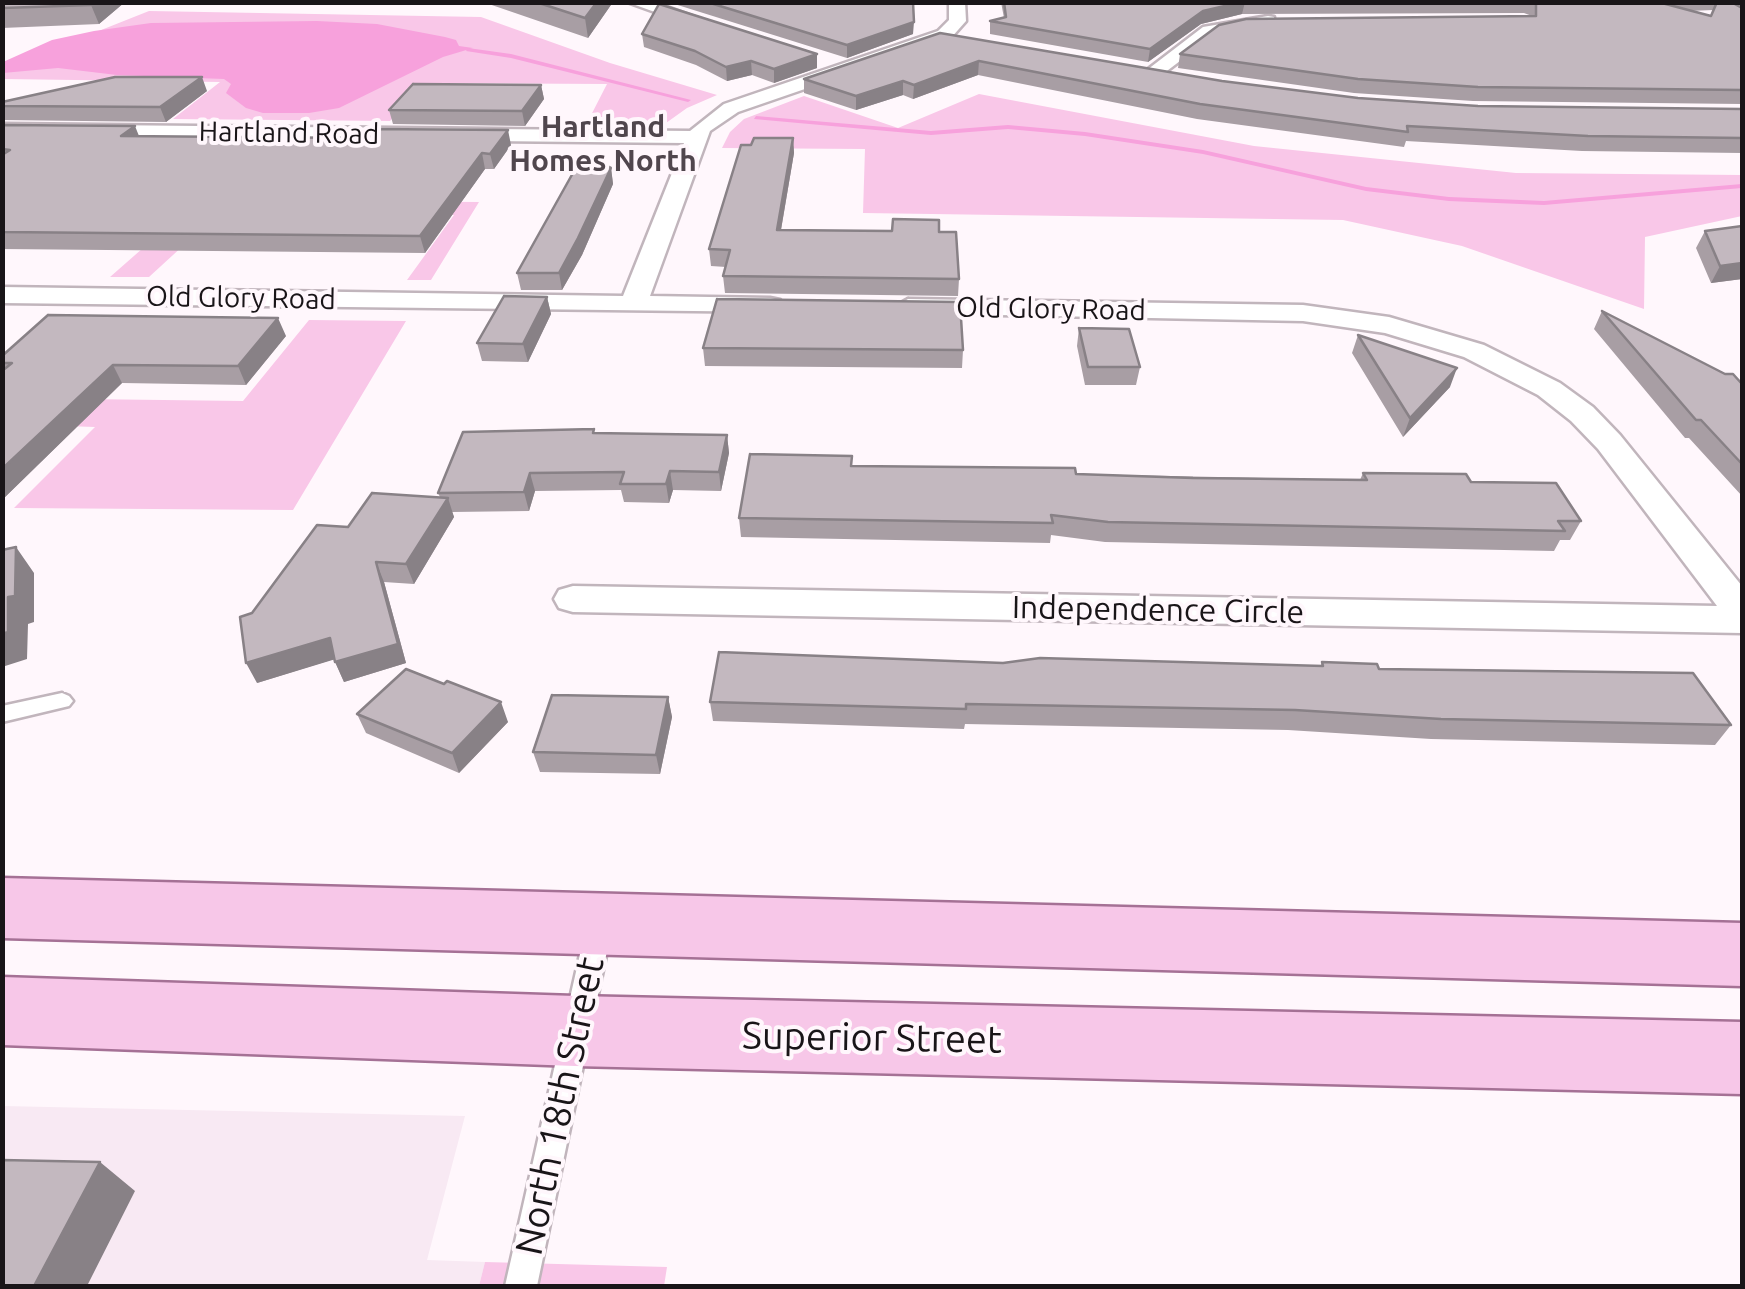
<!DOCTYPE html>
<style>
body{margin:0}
#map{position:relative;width:1745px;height:1289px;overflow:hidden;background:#fff7fc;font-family:Ubuntu,sans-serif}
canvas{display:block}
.frame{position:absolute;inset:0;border:5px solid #191518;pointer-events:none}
</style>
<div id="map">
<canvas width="1745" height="1289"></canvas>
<div class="frame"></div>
</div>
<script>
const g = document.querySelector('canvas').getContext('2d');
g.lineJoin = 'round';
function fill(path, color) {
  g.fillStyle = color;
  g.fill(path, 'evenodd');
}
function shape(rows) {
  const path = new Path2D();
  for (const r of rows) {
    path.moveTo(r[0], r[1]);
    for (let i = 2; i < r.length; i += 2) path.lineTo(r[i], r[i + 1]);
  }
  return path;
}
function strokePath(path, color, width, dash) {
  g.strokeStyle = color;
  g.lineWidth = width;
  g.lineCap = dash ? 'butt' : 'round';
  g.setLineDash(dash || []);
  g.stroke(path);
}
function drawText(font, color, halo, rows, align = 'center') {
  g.font = font + ' Ubuntu,sans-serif';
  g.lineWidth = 8;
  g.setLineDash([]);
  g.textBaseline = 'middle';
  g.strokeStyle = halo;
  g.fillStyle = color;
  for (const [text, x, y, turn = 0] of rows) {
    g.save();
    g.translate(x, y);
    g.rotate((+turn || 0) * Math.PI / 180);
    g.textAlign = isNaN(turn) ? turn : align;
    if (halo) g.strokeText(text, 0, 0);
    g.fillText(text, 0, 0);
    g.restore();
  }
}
fill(shape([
 [3,1106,465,1116,427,1260,485,1262,479,1286,3,1286]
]), '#f8e9f3');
fill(shape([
 [149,11,481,17,610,63,717,95,687,108,666,123,587,123,607,84,425,83,390,121,173,119,220,82,3,79,3,69],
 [979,94,1254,146,1516,173,1742,175,1742,216,1645,237,1644,309,1462,246,1343,220,863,213,865,149,722,148,730,132,744,119,804,96,898,128],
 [3,199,479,202,431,280,407,280,454,215,221,211,149,277,110,277,184,212],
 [309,320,406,321,293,510,14,508,95,427,3,424,3,398,243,401],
 [485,1262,667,1267,664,1286,479,1286]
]), '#f9c7e8');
fill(shape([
 [317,21,377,24,445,37,456,40,459,46,473,48,443,57,339,108,309,113,263,113,246,108,226,93,231,84,224,79,117,75,58,68,3,73,3,62,52,40,94,31,151,23]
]), '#f7a1dc');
fill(shape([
 [468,48,511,54,691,100,688,102,511,58,466,51,468,48],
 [756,116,931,131,1008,125,1085,132,1203,150,1366,187,1449,197,1544,201,1742,184,1742,188,1544,205,1449,201,1366,191,1203,154,1085,136,1008,129,931,135,754,119,756,116]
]), '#f7a1dc');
const service = shape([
 [62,693,69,696,73,701,69,706,2,722,2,706,62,693],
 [598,921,607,924,611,932,537,1286,505,1286,585,932,589,924,598,921]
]);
const minor = shape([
 [627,2,653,2,717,25,702,29,627,2],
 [949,2,965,2,966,21,950,39,738,112,710,131,650,296,770,298,780,300,784,306,780,312,2,303,2,287,623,296,684,143,2,136,2,124,690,131,724,104,938,31,949,20,949,2],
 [1268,16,1274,17,1274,25,1214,35,1159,77,1152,79,1143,73,1203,27,1268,16],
 [908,299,1303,305,1389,317,1484,345,1560,383,1593,407,1620,435,1742,586,1742,633,573,612,559,608,554,599,559,590,573,586,1717,606,1598,449,1571,421,1538,395,1464,357,1385,333,1303,321,898,313,894,307,908,299]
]);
const primary = shape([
 [2,878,1742,923,1742,986,2,938,2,878],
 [2,977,575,996,1742,1022,1742,1094,575,1066,2,1045,2,977]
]);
strokePath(service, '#c1b5bc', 5);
strokePath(minor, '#c1b5bc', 5);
strokePath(primary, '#a57195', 5);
fill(service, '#fff');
fill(minor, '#fff');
fill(primary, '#f7c7e8');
fill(shape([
 [2,2,125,2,99,24,2,28],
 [364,2,471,2,469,4],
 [483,2,613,2,588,38],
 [668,2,913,2,913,34,847,58],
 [1001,2,1658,2,1667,5,1663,2,1742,2,1742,106,1742,104,1473,101,1354,93,1178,68,1180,54,1532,16,1524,13,1242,14,1201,24,1148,62,990,34,990,21,1004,18],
 [1713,10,1711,16,1689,11],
 [940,33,1222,81,1358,98,1478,106,1742,109,1742,153,1582,151,1406,141,1404,147,1197,119,978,75,913,99,903,95,856,110,804,93,804,79],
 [642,34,817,68,774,83,752,75,727,81,696,65,644,47],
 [541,85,544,99,525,126,393,124,389,110],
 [207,91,166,122,2,120,2,102],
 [2,125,139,136,511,145,494,169,485,169,425,253,2,249],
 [793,138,794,153,781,230,939,232,959,279,958,296,725,293,723,276,726,267,711,266,709,249,751,145],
 [611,168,613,184,582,255,562,290,521,290,517,273],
 [1742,226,1742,279,1711,283,1696,248,1705,231],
 [547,297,551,314,528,362,482,361,477,343],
 [1602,311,1742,384,1742,496,1689,438,1685,438,1594,329],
 [1079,328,1140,367,1136,385,1085,385,1077,346],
 [1358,335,1450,387,1403,437,1352,353],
 [286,336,246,385,122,383,2,500,2,356],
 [703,348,963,350,962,368,705,366],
 [595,433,727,435,729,453,721,491,673,490,669,503,624,502,621,490,535,491,529,511,452,512,454,517,414,584,384,582,406,663,344,682,334,659,257,683,348,527,440,497,438,493],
 [852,466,1076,474,1360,480,1363,473,1471,482,1581,521,1570,540,1560,540,1554,551,1105,542,1051,535,1050,543,741,537,739,518],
 [1322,662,1379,669,1731,725,1715,745,1431,739,1288,730,965,724,964,729,713,721,710,702,1003,663,1321,666],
 [444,684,508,722,459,773,366,733,357,714],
 [668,697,672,717,660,774,540,772,533,752]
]), '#a89ea4');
fill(shape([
 [94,2,125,2,99,24,91,5],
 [597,2,613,2,588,38,585,18],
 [1245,2,1242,14,1201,24,1148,62,1150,49,1203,11],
 [914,22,913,34,847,58,847,45],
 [817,54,817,68,774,83,774,69],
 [751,61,752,75,727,81,726,67],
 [979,61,978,75,913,99,914,85],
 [202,77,207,91,166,122,160,107],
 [903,81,903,95,856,110,856,96],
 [541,85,544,99,525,126,522,111],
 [135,126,141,141,121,136],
 [508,130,511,145,494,169,490,154],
 [793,138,794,153,778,247,777,230],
 [482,153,485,169,425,253,420,236],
 [611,168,613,184,582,255,562,290,559,273],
 [1742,263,1742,279,1711,283,1720,266],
 [547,297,551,314,528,362,523,344],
 [278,318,286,336,246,385,238,366],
 [113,365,122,383,2,500,2,469],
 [1457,368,1450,387,1403,437,1410,418],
 [727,435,729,453,721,491,719,472],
 [670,471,673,490,669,503,666,484],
 [530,473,535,491,529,511,524,492],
 [448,498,454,517,414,584,406,564],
 [16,547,34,573,34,622,28,624,27,659,2,667,2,634],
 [376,562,384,582,406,663,344,682,335,662],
 [330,638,339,658,257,683,246,663],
 [668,697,672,717,660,774,656,755],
 [501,702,508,722,459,773,452,753],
 [100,1162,135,1191,87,1286,34,1286]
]), '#888186');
const building = shape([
 [2,2,94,2,91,5,2,8,2,2],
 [536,2,597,2,585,18,536,2],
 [707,2,913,2,914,22,847,45,707,2],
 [1004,2,1242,2,1203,11,1150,49,990,21,1006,17,1004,2],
 [1534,2,1658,2,1711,16,1717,2,1731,2,1742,8,1742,90,1478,87,1358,79,1180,54,1219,25,1246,19,1536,16,1536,3,1534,2],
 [659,4,817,54,774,69,751,61,726,67,695,51,642,34,659,4],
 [940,33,1222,81,1358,98,1478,106,1742,109,1742,138,1588,136,1407,126,1408,132,1200,104,979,61,914,85,903,81,856,96,804,79,940,33],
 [115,77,202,77,160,107,2,106,2,102,115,77],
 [413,84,541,85,522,111,389,110,413,84],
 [2,125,135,126,121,136,361,138,370,129,508,130,490,154,482,153,420,236,2,232,2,155,10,150,2,149,2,125],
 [754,138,793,138,777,230,892,231,893,219,939,220,939,232,956,232,959,279,723,276,730,250,709,249,741,145,751,145,754,138],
 [583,155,611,168,578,238,559,273,517,273,583,155],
 [1742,226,1742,263,1720,266,1705,231,1742,226],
 [504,296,547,297,523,344,477,343,504,296],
 [717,299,960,302,963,350,703,348,717,299],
 [1602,311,1725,374,1733,374,1742,384,1742,464,1701,420,1696,420,1602,311],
 [48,315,278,318,238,366,113,365,2,469,2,371,12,363,2,363,2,356,48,315],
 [1079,328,1129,329,1140,367,1088,367,1079,328],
 [1358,335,1457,368,1410,418,1358,335],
 [594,429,593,433,727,435,719,472,670,471,666,484,620,484,624,472,530,473,524,492,438,493,463,432,594,429],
 [750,454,852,456,851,466,1075,468,1076,474,1193,478,1367,480,1363,473,1466,474,1471,482,1556,483,1581,521,1558,521,1565,531,1108,522,1051,515,1053,523,739,518,750,454],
 [372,493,448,498,406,564,376,562,398,644,335,662,330,638,246,663,240,617,252,613,317,525,348,527,372,493],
 [16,547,15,596,8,597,8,632,2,634,2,550,16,547],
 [719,652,1003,663,1040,658,1323,666,1322,662,1377,664,1379,669,1693,673,1731,725,1441,719,1295,710,966,704,966,709,710,702,719,652],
 [406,669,444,684,447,681,501,702,452,753,357,714,406,669],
 [552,695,668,697,656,755,533,752,552,695],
 [2,1160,100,1162,34,1286,2,1286,2,1160]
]);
fill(building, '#c3b8bf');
strokePath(building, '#888186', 2.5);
drawText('28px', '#191518', '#fff7fc', [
 ["Hartland Road",289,133,1],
 ["Old Glory Road",241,298,1],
 ["Old Glory Road",1051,309,1]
]);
drawText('bold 30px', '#50464d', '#fff7fc', [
 ["Hartland",603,127],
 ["Homes North",603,161]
]);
drawText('32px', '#191518', '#fff7fc', [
 ["Independence Circle",1158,610,1]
]);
drawText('38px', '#191518', '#fff7fc', [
 ["Superior Street",872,1038,1],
 ["North 18th Street",560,1106,-78]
]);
</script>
